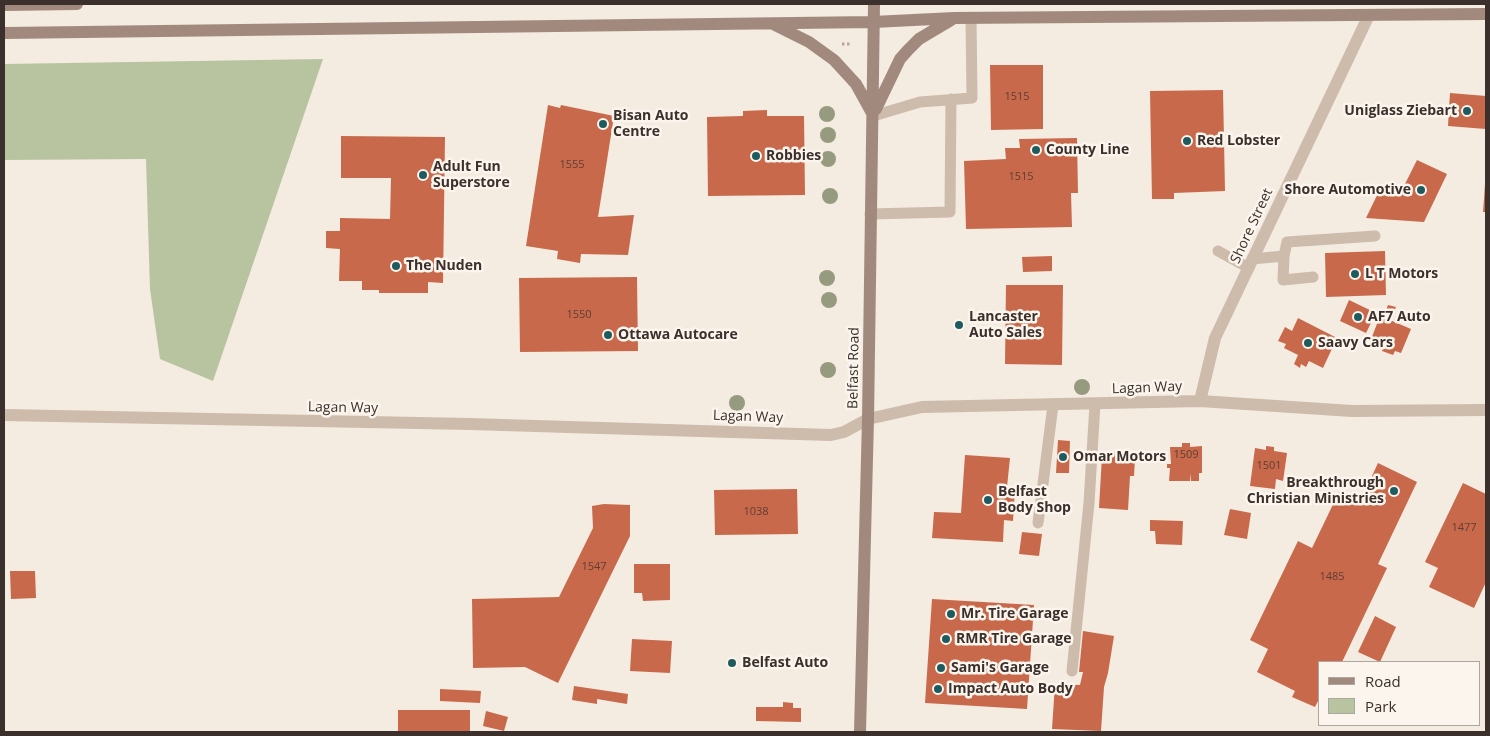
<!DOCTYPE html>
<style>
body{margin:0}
#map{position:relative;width:1490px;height:736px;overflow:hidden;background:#f4ebe1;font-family:"Open Sans",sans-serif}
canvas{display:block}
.frame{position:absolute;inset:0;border:5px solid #3b302b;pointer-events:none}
.legend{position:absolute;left:1318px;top:661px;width:162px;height:65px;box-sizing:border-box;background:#fbf5ee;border:1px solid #aea6a0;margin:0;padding:6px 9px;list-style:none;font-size:15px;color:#3b302b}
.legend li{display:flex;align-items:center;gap:10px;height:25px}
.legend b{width:25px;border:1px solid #aea6a0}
</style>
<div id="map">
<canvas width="1490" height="736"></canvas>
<div class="frame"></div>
<ul class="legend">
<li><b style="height:6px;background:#a18a7d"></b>Road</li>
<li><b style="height:14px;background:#b8c4a0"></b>Park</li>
</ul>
</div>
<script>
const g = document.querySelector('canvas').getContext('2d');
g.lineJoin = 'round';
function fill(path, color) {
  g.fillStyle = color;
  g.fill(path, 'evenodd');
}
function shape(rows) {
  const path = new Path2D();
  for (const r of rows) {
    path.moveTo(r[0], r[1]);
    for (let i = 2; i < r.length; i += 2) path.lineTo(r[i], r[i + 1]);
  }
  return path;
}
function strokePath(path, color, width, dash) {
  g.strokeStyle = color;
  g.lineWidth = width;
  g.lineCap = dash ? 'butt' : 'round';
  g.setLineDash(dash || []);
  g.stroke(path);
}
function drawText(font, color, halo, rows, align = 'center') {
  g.font = font + ' "Open Sans",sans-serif';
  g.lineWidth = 5;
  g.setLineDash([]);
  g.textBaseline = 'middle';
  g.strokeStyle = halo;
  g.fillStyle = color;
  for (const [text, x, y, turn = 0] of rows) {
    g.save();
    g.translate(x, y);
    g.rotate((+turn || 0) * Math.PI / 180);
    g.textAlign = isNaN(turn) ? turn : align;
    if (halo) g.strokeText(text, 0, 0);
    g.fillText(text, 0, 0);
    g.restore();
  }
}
fill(shape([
 [323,59,213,381,160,359,150,289,146,159,4,160,4,64]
]), '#b8c4a0');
fill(shape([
 [990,65,1043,65,1043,129,991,130],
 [1223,90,1225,191,1174,193,1174,199,1152,199,1150,91],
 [1450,93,1486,96,1486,129,1448,126],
 [548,105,560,108,561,105,614,116,598,217,634,215,628,255,581,254,580,263,557,259,558,251,526,246],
 [767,110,767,116,804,116,805,195,708,196,707,117,743,116,743,111],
 [341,136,445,137,443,283,428,282,428,293,379,293,379,290,362,290,362,281,339,281,340,249,326,248,326,231,340,231,340,218,390,219,391,178,341,178],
 [1077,138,1078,193,1071,193,1072,227,966,229,964,161,1006,159,1005,148,1020,148,1019,139],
 [1417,160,1447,174,1424,222,1366,218,1382,185,1400,194],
 [1485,184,1486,184,1486,212,1483,212],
 [1385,251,1386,295,1326,297,1325,253],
 [1052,256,1052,271,1023,272,1022,257],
 [637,277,638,351,520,352,519,278],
 [1006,285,1063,285,1062,365,1005,364],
 [1349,300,1376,313,1366,333,1340,321],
 [1388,305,1396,307,1390,320,1411,329,1401,353,1395,351,1393,355,1382,351,1383,347,1370,342,1380,316,1383,318],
 [1298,318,1337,338,1323,368,1309,361,1306,367,1301,364,1300,368,1294,364,1298,355,1284,348,1286,344,1278,341,1285,327,1292,331],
 [1058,440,1070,441,1069,473,1056,473],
 [1182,443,1190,443,1190,447,1202,446,1202,473,1199,473,1199,481,1191,481,1190,473,1190,481,1169,481,1170,468,1167,468,1167,464,1171,464,1170,447,1182,447],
 [1266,446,1274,447,1274,451,1287,453,1283,481,1276,479,1275,489,1250,486,1255,448,1266,450],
 [1112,452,1122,453,1122,457,1135,459,1134,476,1130,476,1128,510,1099,508,1102,456,1112,457],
 [965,455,1010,458,1007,487,1015,488,1013,521,1004,520,1003,542,932,538,934,512,961,513],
 [1378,463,1417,482,1378,564,1387,568,1342,662,1319,662,1319,699,1315,707,1292,697,1295,691,1257,672,1268,649,1250,640,1298,541,1312,548,1339,492,1360,502],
 [1463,483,1486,494,1486,582,1474,608,1429,587,1438,568,1425,562],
 [797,489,798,534,715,535,714,490],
 [604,504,630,505,630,536,558,683,525,667,473,668,472,599,559,597,593,528,592,506],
 [1230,509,1251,513,1247,539,1224,535],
 [1150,520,1183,521,1182,545,1156,544,1155,531,1150,531],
 [1022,532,1042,534,1039,556,1019,554],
 [634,564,670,564,670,600,643,601,642,593,634,593],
 [10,571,35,571,36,598,11,599],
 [932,599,1034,605,1027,709,925,703],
 [1375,616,1396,627,1380,662,1358,652],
 [1083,631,1114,636,1108,673,1104,687,1101,731,1052,729,1055,684,1080,685,1083,672,1079,672],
 [632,639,672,641,670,673,630,671],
 [574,686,628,694,627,704,597,699,597,704,572,700],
 [440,689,481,691,480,703,440,701],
 [783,702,793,703,793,708,801,708,801,722,756,721,756,707,783,707],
 [398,710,470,710,470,732,398,732],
 [486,711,508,717,504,731,483,726]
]), '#c8694b');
strokePath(shape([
 [842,44,852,44]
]), '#b9a596', 3, [2.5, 2.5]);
strokePath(shape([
 [873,116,920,102,972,98,971,18],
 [870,214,950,212,951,99],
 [1218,251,1249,268],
 [1284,256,1283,280,1313,277],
 [1252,259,1284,256,1287,242,1375,236],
 [1038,523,1053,405],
 [1072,671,1089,503,1095,404]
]), '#cdbbac', 11);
strokePath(shape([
 [1200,401,1215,338,1369,15],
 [4,415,470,424,831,435,844,432,868,419,922,407,1200,401,1352,411,1486,410]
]), '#cdbbac', 12);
strokePath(shape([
 [4,5,77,4],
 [773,24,809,42,834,60,856,84,872,113],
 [4,33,873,22,954,18,1486,14],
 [876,109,900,59,908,50,919,39,951,20],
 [860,732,868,419,874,4]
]), '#a18a7d', 12);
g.fillStyle = '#969b7f';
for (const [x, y] of [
 [827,114],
 [828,135],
 [828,159],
 [830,196],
 [827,278],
 [829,300],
 [828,370],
 [1082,387],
 [737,403]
]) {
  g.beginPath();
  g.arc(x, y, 8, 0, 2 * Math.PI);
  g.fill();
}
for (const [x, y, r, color] of [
 [1467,111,5,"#1f5a5e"],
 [603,124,5,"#1f5a5e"],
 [1187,141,5,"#1f5a5e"],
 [1036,150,5,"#1f5a5e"],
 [756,156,5,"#1f5a5e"],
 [423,175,5,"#1f5a5e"],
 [1421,190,5,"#1f5a5e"],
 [396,266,5,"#1f5a5e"],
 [1355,274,5,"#1f5a5e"],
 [1358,317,5,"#1f5a5e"],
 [959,325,5,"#1f5a5e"],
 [608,335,5,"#1f5a5e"],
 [1308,343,5,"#1f5a5e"],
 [1063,457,5,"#1f5a5e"],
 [1394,491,5,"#1f5a5e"],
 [988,500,5,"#1f5a5e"],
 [951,614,5,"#1f5a5e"],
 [946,639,5,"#1f5a5e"],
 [732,663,5,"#1f5a5e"],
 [941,668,5,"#1f5a5e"],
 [938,689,5,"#1f5a5e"]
]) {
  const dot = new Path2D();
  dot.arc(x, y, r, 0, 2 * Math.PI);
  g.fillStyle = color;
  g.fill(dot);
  strokePath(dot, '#fbf5ee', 2);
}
drawText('11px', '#5e3e33', null, [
 ["1515",1017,97],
 ["1555",572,165],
 ["1515",1021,177],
 ["1550",579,315],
 ["1509",1186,455],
 ["1501",1269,466],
 ["1038",756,512],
 ["1477",1464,528],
 ["1547",594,567],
 ["1485",1332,577]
]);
drawText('bold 14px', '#3b302b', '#fbf5ee', [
 ["Uniglass Ziebart",1457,111,"right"],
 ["Bisan Auto",613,116],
 ["Centre",613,132],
 ["Red Lobster",1197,141],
 ["County Line",1046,150],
 ["Robbies",766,156],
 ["Adult Fun",433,167],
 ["Superstore",433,183],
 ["Shore Automotive",1411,190,"right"],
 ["The Nuden",406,266],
 ["L T Motors",1365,274],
 ["Lancaster",969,317],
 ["Auto Sales",969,333],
 ["AF7 Auto",1368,317],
 ["Ottawa Autocare",618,335],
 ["Saavy Cars",1318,343],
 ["Omar Motors",1073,457],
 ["Breakthrough",1384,483,"right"],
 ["Christian Ministries",1384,499,"right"],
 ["Belfast",998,492],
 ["Body Shop",998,508],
 ["Mr. Tire Garage",961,614],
 ["RMR Tire Garage",956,639],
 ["Belfast Auto",742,663],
 ["Sami's Garage",951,668],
 ["Impact Auto Body",948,689]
], 'left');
drawText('14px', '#3b302b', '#fbf5ee', [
 ["Shore Street",1252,226,-65],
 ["Belfast Road",854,368,-89],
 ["Lagan Way",1147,388,-2],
 ["Lagan Way",343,408,1],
 ["Lagan Way",748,417,2]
]);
</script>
